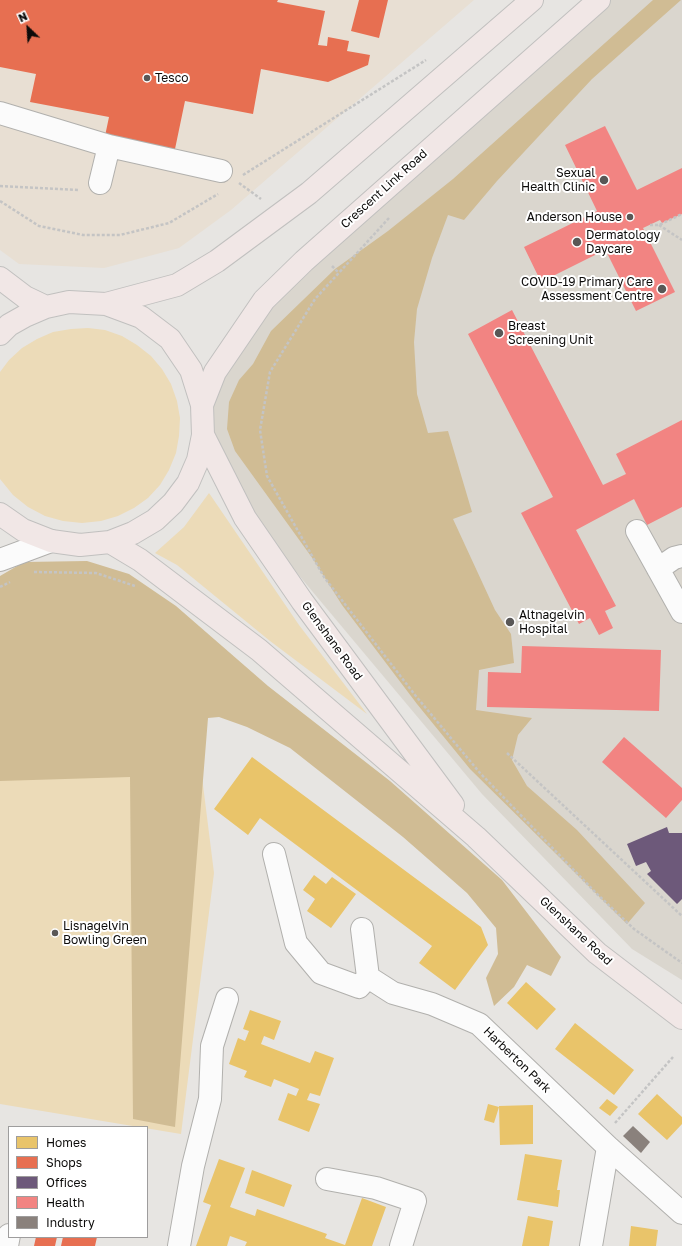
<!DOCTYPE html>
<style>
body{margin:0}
#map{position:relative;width:682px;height:1246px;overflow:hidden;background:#e7e5e2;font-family:"Golos Text",sans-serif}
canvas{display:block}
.legend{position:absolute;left:8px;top:1126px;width:140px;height:112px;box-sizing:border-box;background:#fff;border:1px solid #9e9d9d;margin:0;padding:5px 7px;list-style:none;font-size:12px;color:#0c0b0a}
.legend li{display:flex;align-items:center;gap:8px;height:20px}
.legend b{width:20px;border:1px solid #9e9d9d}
.north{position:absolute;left:8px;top:8px;width:40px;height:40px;-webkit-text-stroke:3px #fff;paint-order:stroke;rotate:335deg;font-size:11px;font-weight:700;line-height:16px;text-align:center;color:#0c0b0a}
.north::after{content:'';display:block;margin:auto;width:14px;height:18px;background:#0c0b0a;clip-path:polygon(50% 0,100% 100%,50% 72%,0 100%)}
</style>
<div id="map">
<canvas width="682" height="1246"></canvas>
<ul class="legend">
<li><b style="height:11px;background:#e9c46a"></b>Homes</li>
<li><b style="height:11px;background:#e76f51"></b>Shops</li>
<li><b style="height:11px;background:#6d597a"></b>Offices</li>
<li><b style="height:11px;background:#f28482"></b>Health</li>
<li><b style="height:11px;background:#8a817c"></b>Industry</li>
</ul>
<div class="north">N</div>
</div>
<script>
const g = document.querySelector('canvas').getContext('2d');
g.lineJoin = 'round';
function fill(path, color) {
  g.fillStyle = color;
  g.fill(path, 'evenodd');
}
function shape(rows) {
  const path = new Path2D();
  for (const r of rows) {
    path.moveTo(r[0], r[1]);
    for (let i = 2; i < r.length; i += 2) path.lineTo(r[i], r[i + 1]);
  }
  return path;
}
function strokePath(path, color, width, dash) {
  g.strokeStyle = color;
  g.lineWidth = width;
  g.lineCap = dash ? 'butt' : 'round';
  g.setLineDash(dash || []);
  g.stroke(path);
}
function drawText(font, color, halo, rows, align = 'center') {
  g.font = font + ' "Golos Text",sans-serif';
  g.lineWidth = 4;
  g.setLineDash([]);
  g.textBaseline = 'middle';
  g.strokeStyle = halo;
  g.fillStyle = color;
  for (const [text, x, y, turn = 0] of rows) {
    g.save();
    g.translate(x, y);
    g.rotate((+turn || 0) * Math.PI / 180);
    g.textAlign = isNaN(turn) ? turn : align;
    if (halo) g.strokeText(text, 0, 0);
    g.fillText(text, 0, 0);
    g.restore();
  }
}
fill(shape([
 [0,0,474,0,231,210,179,248,104,268,19,264,0,250]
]), '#e8dfd3');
fill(shape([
 [608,0,682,0,682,980,632,949,482,794,194,450,240,320]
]), '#dad6ce');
fill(shape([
 [88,328,105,330,122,336,137,345,151,356,162,369,171,384,177,401,180,418,179,436,176,453,169,470,160,485,148,498,134,508,118,516,101,521,82,523,63,521,45,516,28,507,13,495,0,479,0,372,9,360,22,348,37,339,53,332,71,329],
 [209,493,299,625,367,714,270,641,177,565,155,553,184,527],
 [0,767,201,769,214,873,181,1134,0,1104]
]), '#ecdbb8');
fill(shape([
 [653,0,681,0,592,79,497,181,464,220,448,215,432,258,417,309,414,342,417,394,428,433,448,431,472,512,453,519,495,610,511,634,514,663,479,670,476,710,532,718,518,735,512,760,527,786,577,830,645,903,627,924,470,769,417,704,342,605,313,559,235,451,227,429,229,402,239,380,253,364,271,331,335,269,388,231,453,179],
 [87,561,129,574,176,606,268,686,390,781,502,880,561,957,551,976,527,965,514,987,494,1006,486,978,498,954,496,928,467,893,403,837,290,748,247,727,219,717,208,718,175,1127,133,1119,130,777,0,781,0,576,24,562]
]), '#d0bc94');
fill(shape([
 [252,757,481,927,488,945,455,990,419,963,432,946,260,818,248,835,214,809],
 [314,875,326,884,332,877,356,894,331,928,307,911,315,899,303,890],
 [526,982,556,1009,537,1030,507,1003],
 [250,1010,281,1021,274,1040,264,1036,261,1044,310,1063,315,1051,334,1058,320,1096,310,1093,307,1100,320,1104,309,1132,278,1120,288,1093,296,1096,299,1089,274,1079,271,1087,244,1077,247,1071,229,1064,238,1038,245,1041,249,1031,243,1029],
 [575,1023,634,1070,614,1095,555,1049],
 [657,1094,682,1117,682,1124,667,1140,638,1114],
 [607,1099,618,1107,610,1116,599,1108],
 [488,1104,499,1107,494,1123,484,1120],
 [533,1105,533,1144,500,1145,499,1106],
 [525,1154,562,1160,557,1190,560,1190,558,1207,517,1200],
 [219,1159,245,1168,230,1207,255,1216,257,1209,327,1234,325,1238,345,1245,362,1198,386,1207,372,1246,245,1246,247,1242,230,1236,227,1246,196,1246,211,1205,203,1202],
 [252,1170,292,1185,284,1207,245,1193],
 [528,1216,553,1221,549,1246,522,1246],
 [631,1226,658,1230,656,1246,629,1246]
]), '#e9c46a');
fill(shape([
 [0,0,278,0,277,2,325,11,318,45,327,46,328,37,349,41,347,51,370,55,368,65,328,82,261,69,253,114,185,101,175,149,105,136,109,117,30,102,36,74,0,67],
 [359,0,388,0,379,38,351,31],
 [36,1237,57,1237,55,1246,34,1246],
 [63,1237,97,1237,95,1246,61,1246]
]), '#e76f51');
fill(shape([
 [667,827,669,833,682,833,682,899,677,904,647,874,651,871,646,862,636,866,627,844]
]), '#6d597a');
fill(shape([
 [605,126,637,190,682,168,682,214,662,223,660,220,643,228,675,292,636,311,604,247,595,251,597,254,541,282,524,247,597,211,565,145],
 [512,310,603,485,626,474,616,454,682,420,682,507,647,525,634,499,576,530,616,606,605,611,613,628,599,635,590,618,579,624,521,513,553,497,468,334],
 [522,646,661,650,659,711,487,707,488,672,521,673],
 [624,737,682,788,682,800,666,818,602,762]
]), '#f28482');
fill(shape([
 [633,1126,650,1142,641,1153,623,1136]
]), '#8a817c');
const minor = shape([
 [0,113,109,146,221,171],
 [100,183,109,146],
 [637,531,682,612],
 [0,560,51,541],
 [658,569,674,558,682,556],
 [274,854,296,943,321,973,359,987,368,977,362,929],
 [368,977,393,993,432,1004,479,1024,608,1147,682,1213],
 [327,1179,376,1188,415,1201,401,1246],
 [7,1246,9,1235],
 [179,1246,193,1166,210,1099,212,1046,227,999],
 [591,1246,608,1147]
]);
const highway = shape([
 [0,278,25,297,46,307],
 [106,304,177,285,217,261,309,193,532,0],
 [0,334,9,325,25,316,46,307,69,302,106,304,141,317,170,339,191,370,202,405,203,435,198,460,188,483,173,503,155,520,133,533,110,542,80,545,51,541,23,530,0,514],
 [202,405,215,372,264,300,304,261,599,0],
 [203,435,245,518,302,601,453,805],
 [110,542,140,560,259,650,476,837,597,953,682,1018]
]);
strokePath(minor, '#b1b0ad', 24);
strokePath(highway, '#c1c0bf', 24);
strokePath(shape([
 [243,175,426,60],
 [239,183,261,199],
 [0,186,79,190],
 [0,201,39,226,83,235,120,235,169,223,218,194],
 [389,218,315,299,270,372,260,430,267,476,324,577,415,695,480,773,596,893,634,929,682,963],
 [650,225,659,225,682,214],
 [659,225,682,240],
 [332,266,339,273],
 [34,572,96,573,135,586],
 [0,587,10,582],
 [507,753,682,916],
 [615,1123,673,1057]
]), '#c4c4c4', 2.5, [3, 2]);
strokePath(minor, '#fbfbfb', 22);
strokePath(highway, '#f1e7e6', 22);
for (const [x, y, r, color] of [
 [147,78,4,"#595756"],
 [604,180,5,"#595756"],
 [630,217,4,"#595756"],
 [577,242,5,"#595756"],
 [662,289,5,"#595756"],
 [499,333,5,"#595756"],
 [510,622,5,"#595756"],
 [55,933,4,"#595756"]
]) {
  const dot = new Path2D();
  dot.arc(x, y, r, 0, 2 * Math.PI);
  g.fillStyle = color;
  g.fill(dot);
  strokePath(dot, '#fff', 1.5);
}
drawText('12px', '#0c0b0a', '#fff', [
 ["Tesco",155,78],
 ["Sexual",595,173,"right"],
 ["Health Clinic",595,187,"right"],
 ["Anderson House",622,217,"right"],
 ["Dermatology",586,235],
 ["Daycare",586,249],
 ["COVID-19 Primary Care",653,282,"right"],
 ["Assessment Centre",653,296,"right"],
 ["Breast",508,326],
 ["Screening Unit",508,340],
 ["Altnagelvin",519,615],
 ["Hospital",519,629],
 ["Lisnagelvin",63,926],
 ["Bowling Green",63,940]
], 'left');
drawText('12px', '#0c0b0a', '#fff', [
 ["Crescent Link Road",384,189,-42],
 ["Glenshane Road",332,641,54],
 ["Glenshane Road",576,931,43],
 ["Harberton Park",517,1060,44]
]);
</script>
